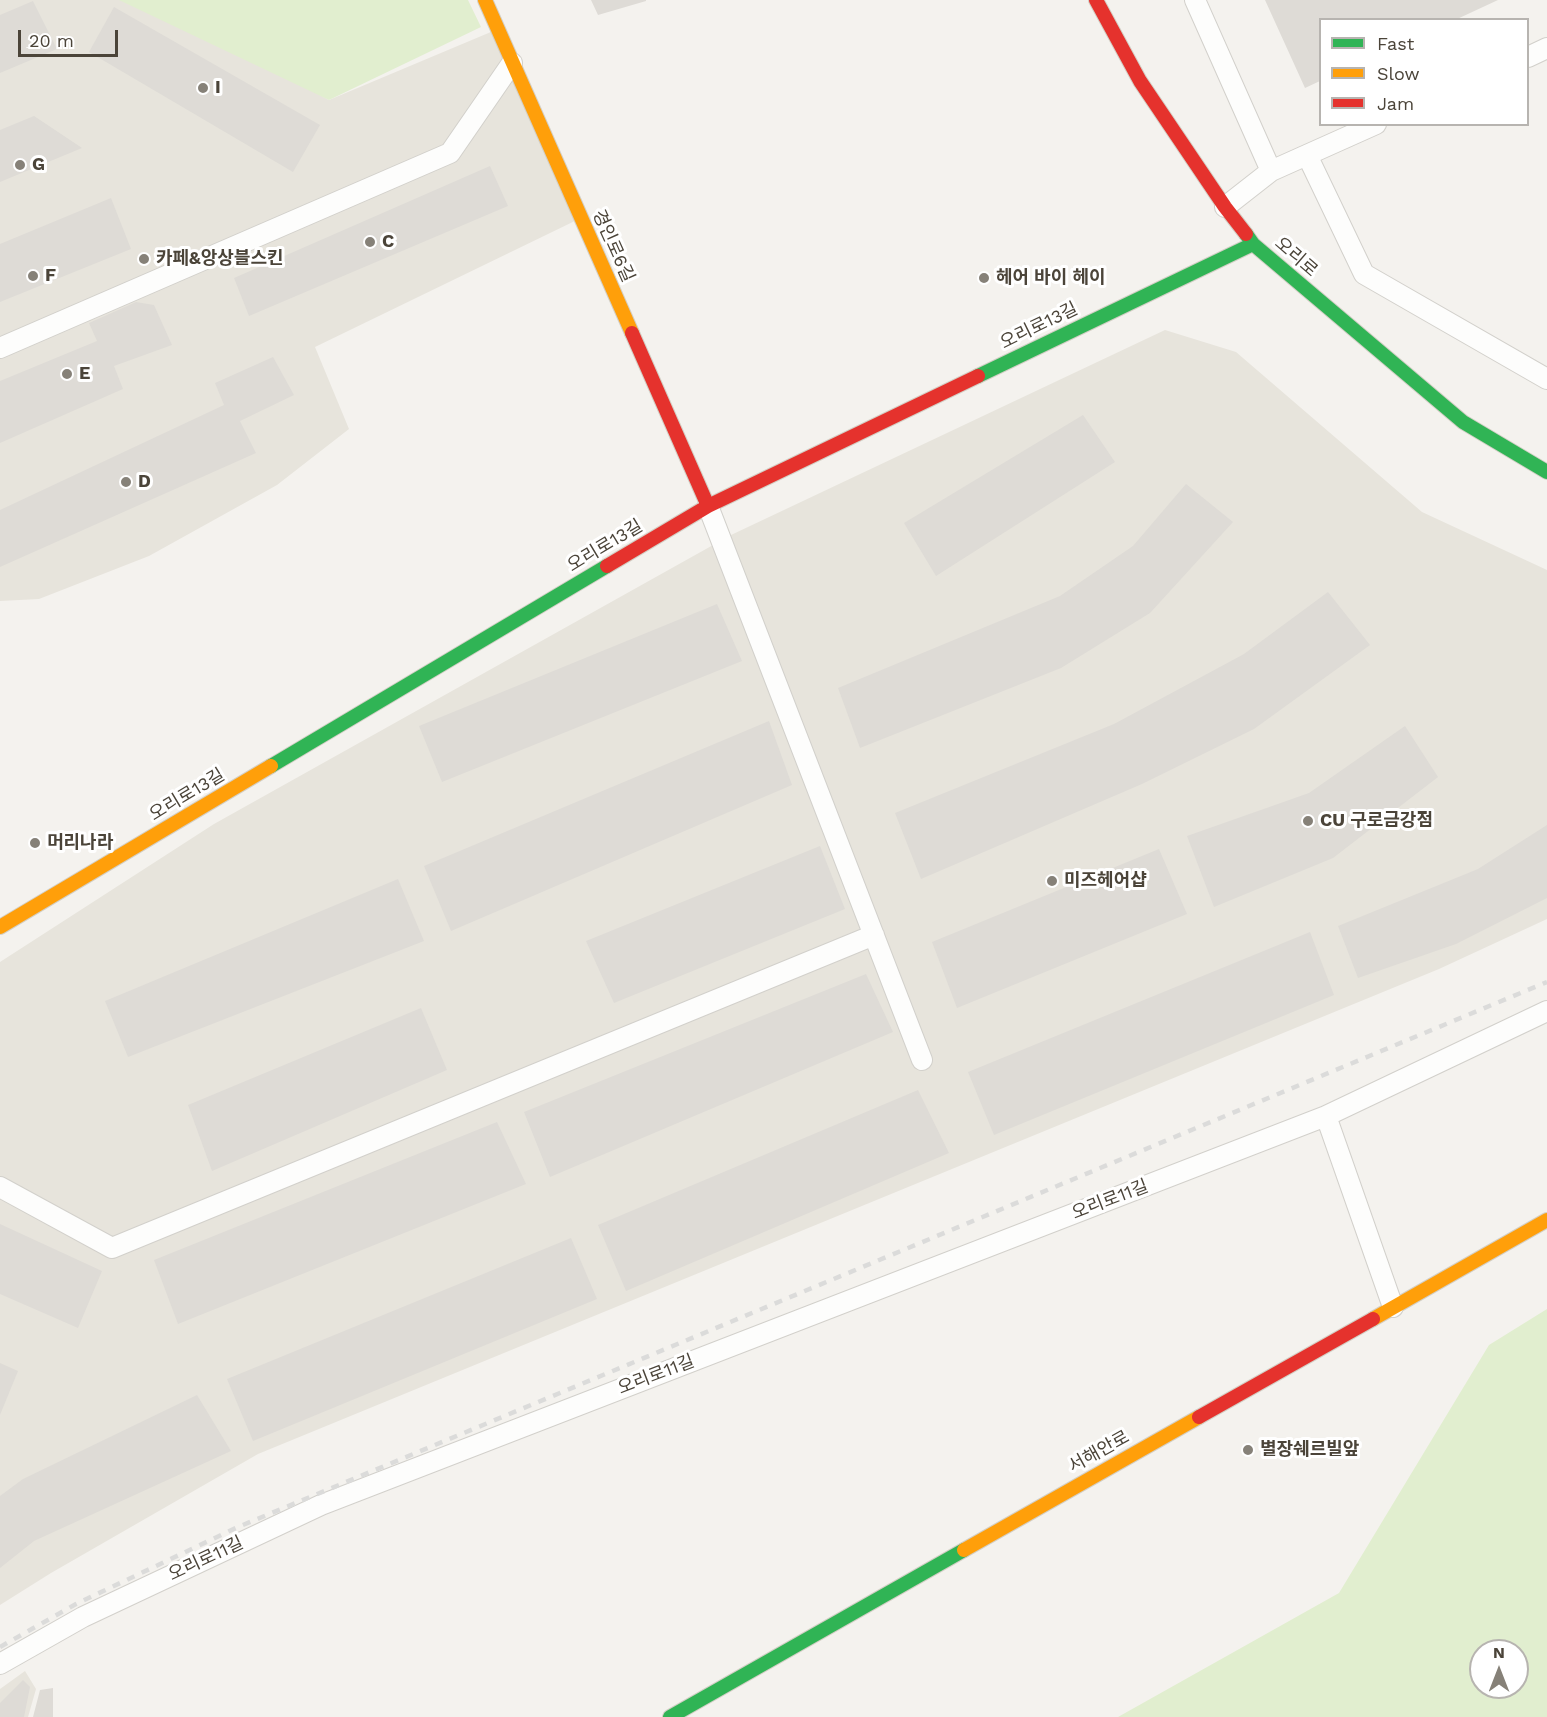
<!DOCTYPE html>
<meta charset="utf-8">
<style>
body{margin:0}
#map{position:relative;width:1547px;height:1717px;overflow:hidden;background:#f4f2ee;font-family:"Work Sans",sans-serif}
canvas{display:block}
.legend{position:absolute;left:1319px;top:18px;width:210px;height:108px;box-sizing:border-box;background:#fff;border:2px solid #b7b4b0;margin:0;padding:8px 10px;list-style:none;font-size:18px;color:#4b4439}
.legend li{display:flex;align-items:center;gap:12px;height:30px}
.legend b{width:30px;border:2px solid #b7b4b0}
.north{position:absolute;left:1469px;top:1639px;width:60px;height:60px;box-sizing:border-box;background:#fff;border:2px solid #b7b4b0;border-radius:50%;rotate:0deg;font-size:16px;font-weight:700;line-height:24px;text-align:center;color:#4b4439}
.north::after{content:'';display:block;margin:auto;width:21px;height:27px;background:#868178;clip-path:polygon(50% 0,100% 100%,50% 72%,0 100%)}
.scale{position:absolute;left:18px;top:30px;width:100px;height:27px;box-sizing:border-box;border:3px solid #4b4439;border-top:0;padding-left:8px;font-size:18px;line-height:21px;white-space:nowrap;color:#4b4439;-webkit-text-stroke:4px #fff;paint-order:stroke}
</style>
<div id="map">
<canvas width="1547" height="1717"></canvas>
<ul class="legend">
<li><b style="height:8px;background:#30b455"></b>Fast</li>
<li><b style="height:8px;background:#ff9f0a"></b>Slow</li>
<li><b style="height:8px;background:#e5322d"></b>Jam</li>
</ul>
<div class="north">N</div>
<div class="scale">20 m</div>
</div>
<script>
const g = document.querySelector('canvas').getContext('2d');
g.lineJoin = 'round';
function fill(path, color) {
  g.fillStyle = color;
  g.fill(path, 'evenodd');
}
function shape(rows) {
  const path = new Path2D();
  for (const r of rows) {
    path.moveTo(r[0], r[1]);
    for (let i = 2; i < r.length; i += 2) path.lineTo(r[i], r[i + 1]);
  }
  return path;
}
function strokePath(path, color, width, dash) {
  g.strokeStyle = color;
  g.lineWidth = width;
  g.lineCap = dash ? 'butt' : 'round';
  g.setLineDash(dash || []);
  g.stroke(path);
}
function drawText(font, color, halo, rows, align = 'center') {
  g.font = font + ' "Work Sans","Noto Sans KR",sans-serif';
  g.lineWidth = 6;
  g.setLineDash([]);
  g.textBaseline = 'middle';
  g.strokeStyle = halo;
  g.fillStyle = color;
  for (const [text, x, y, turn = 0] of rows) {
    g.save();
    g.translate(x, y);
    g.rotate((+turn || 0) * Math.PI / 180);
    g.textAlign = isNaN(turn) ? turn : align;
    if (halo) g.strokeText(text, 0, 0);
    g.fillText(text, 0, 0);
    g.restore();
  }
}
fill(shape([
 [0,0,147,0,329,100,498,29,581,218,315,347,349,429,277,485,149,556,39,599,0,601],
 [1165,330,1236,352,1422,512,1547,570,1547,919,1439,969,258,1454,51,1573,0,1605,0,962,214,824,731,535],
 [25,1671,36,1689,28,1717,0,1717,0,1689]
]), '#e7e4dc');
fill(shape([
 [119,0,468,0,481,27,329,100],
 [1547,1309,1547,1717,1118,1717,1339,1593,1489,1345],
 [1481,1651,1517,1651,1517,1687,1481,1687]
]), '#e1eecf');
fill(shape([
 [591,0,646,0,646,1,598,15],
 [1265,0,1498,0,1455,20,1320,20,1320,81,1305,88],
 [33,1,57,49,0,73,0,15],
 [114,7,320,125,293,172,89,52],
 [34,116,82,148,0,182,0,130],
 [490,166,508,206,249,316,234,278],
 [111,198,131,249,0,302,0,244],
 [136,302,154,305,172,345,114,366,123,389,0,443,0,381,97,341,89,323],
 [273,357,294,395,240,421,256,453,0,567,0,510,224,405,215,383],
 [1083,415,1115,462,936,576,904,523],
 [1186,484,1233,522,1150,613,1061,668,860,748,838,688,1060,596,1133,546],
 [1328,592,1370,645,1254,729,1142,784,921,879,895,813,1114,724,1244,654],
 [717,604,742,661,442,782,419,726],
 [769,721,792,785,451,931,424,866],
 [1405,726,1438,777,1333,858,1214,907,1187,836,1309,793],
 [1547,825,1547,898,1456,944,1358,978,1338,926,1478,869],
 [820,846,845,909,614,1003,586,941],
 [1159,849,1187,914,957,1008,932,942],
 [398,879,424,941,128,1057,105,1001],
 [1310,932,1334,995,994,1135,968,1072],
 [866,974,893,1032,550,1177,524,1112],
 [421,1008,447,1070,212,1171,188,1105],
 [918,1090,949,1153,626,1291,598,1225],
 [497,1122,526,1184,178,1324,154,1260],
 [0,1224,102,1271,78,1328,0,1294],
 [571,1238,597,1299,253,1441,227,1379],
 [0,1363,18,1371,0,1415],
 [197,1395,231,1451,34,1541,0,1568,0,1496,23,1479],
 [23,1680,30,1687,24,1717,0,1717,0,1703],
 [53,1688,53,1717,33,1717,40,1690]
]), '#dedbd6');
const lane = shape([
 [1195,0,1271,171],
 [1528,57,1547,48],
 [1307,155,1364,274,1547,379],
 [1225,207,1271,171,1376,124],
 [0,348,450,153,512,63],
 [708,506,922,1060],
 [0,1187,112,1248,874,935],
 [1393,1307,1326,1116,1547,1011],
 [0,1664,83,1617,321,1505,1326,1116]
]);
const fast = shape([
 [1246,234,1253,244,1463,422,1547,472],
 [978,376,1253,244],
 [271,766,607,566],
 [670,1717,964,1550]
]);
const slow = shape([
 [485,0,632,333],
 [0,927,271,766],
 [1373,1319,1547,1220],
 [964,1550,1199,1417]
]);
const jam = shape([
 [1096,0,1140,81,1225,207,1246,234],
 [632,333,708,506],
 [607,566,708,506,978,376],
 [1199,1417,1373,1319]
]);
strokePath(lane, '#d2d0cb', 22);
strokePath(fast, '#d3cfc5', 16);
strokePath(slow, '#d3cfc5', 16);
strokePath(jam, '#d3cfc5', 16);
strokePath(lane, '#fdfdfc', 20);
strokePath(fast, '#30b455', 14);
strokePath(slow, '#ff9f0a', 14);
strokePath(jam, '#e5322d', 14);
strokePath(shape([
 [0,1647,76,1604,238,1527,1547,982]
]), '#dbdbda', 4.5, [8, 8]);
for (const [x, y, r, color] of [
 [203,88,6,"#868178"],
 [20,165,6,"#868178"],
 [370,242,6,"#868178"],
 [144,259,6,"#868178"],
 [33,276,6,"#868178"],
 [984,278,6,"#868178"],
 [67,374,6,"#868178"],
 [126,482,6,"#868178"],
 [1308,821,6,"#868178"],
 [35,843,6,"#868178"],
 [1052,881,6,"#868178"],
 [1248,1450,6,"#868178"]
]) {
  const dot = new Path2D();
  dot.arc(x, y, r, 0, 2 * Math.PI);
  g.fillStyle = color;
  g.fill(dot);
  strokePath(dot, '#fff', 2);
}
drawText('bold 18px', '#4b4439', '#fff', [
 ["I",215,88],
 ["G",32,165],
 ["C",382,242],
 ["카페&앙상블스킨",156,259],
 ["F",45,276],
 ["헤어 바이 헤이",996,278],
 ["E",79,374],
 ["D",138,482],
 ["CU 구로금강점",1320,821],
 ["머리나라",47,843],
 ["미즈헤어샵",1064,881],
 ["별장쉐르빌앞",1260,1450]
], 'left');
drawText('18px', '#4b4439', '#fff', [
 ["경인로6길",613,246,66],
 ["오리로",1296,257,41],
 ["오리로13길",1039,326,-26],
 ["오리로13길",605,546,-31],
 ["오리로13길",187,795,-31],
 ["오리로11길",1110,1200,-21],
 ["오리로11길",656,1375,-21],
 ["서해안로",1099,1452,-29],
 ["오리로11길",206,1559,-25]
]);
</script>
